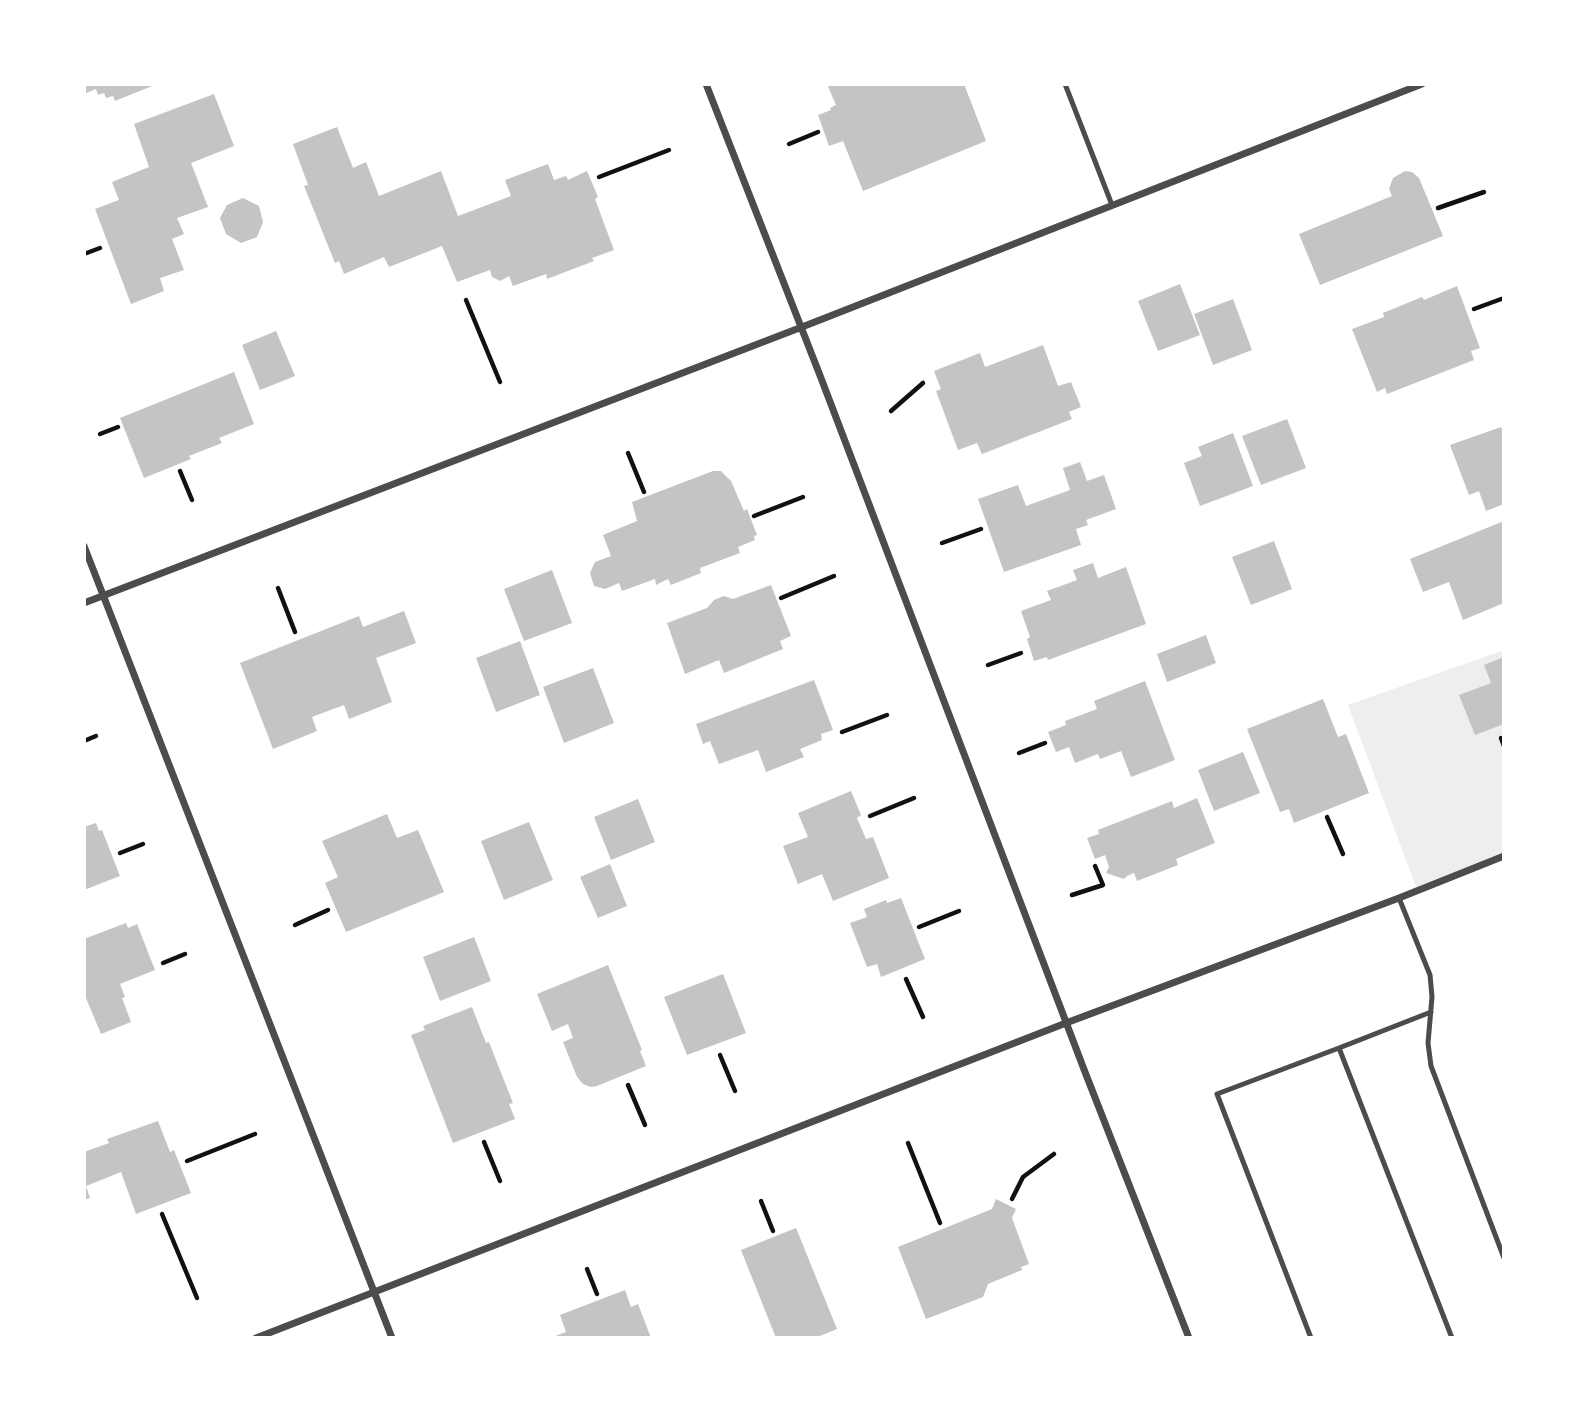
<!DOCTYPE html>
<style>
body{margin:0}
#map{position:relative;width:1588px;height:1422px;overflow:hidden;background:#fff;font-family:"Golos Text",sans-serif}
canvas{display:block}
.frame{position:absolute;inset:0;border:86px solid #fff;pointer-events:none}
</style>
<div id="map">
<canvas width="1588" height="1422"></canvas>
<div class="frame"></div>
</div>
<script>
const g = document.querySelector('canvas').getContext('2d');
g.lineJoin = 'round';
function fill(path, color) {
  g.fillStyle = color;
  g.fill(path, 'evenodd');
}
function shape(rows) {
  const path = new Path2D();
  for (const r of rows) {
    path.moveTo(r[0], r[1]);
    for (let i = 2; i < r.length; i += 2) path.lineTo(r[i], r[i + 1]);
  }
  return path;
}
function strokePath(path, color, width, dash) {
  g.strokeStyle = color;
  g.lineWidth = width;
  g.lineCap = dash ? 'butt' : 'round';
  g.setLineDash(dash || []);
  g.stroke(path);
}
fill(shape([
 [1504,650,1504,852,1416,887,1348,705]
]), '#eee');
fill(shape([
 [84,84,157,84,115,101,113,96,106,98,104,93,98,95,96,89,84,94],
 [827,84,964,84,986,141,863,191,843,141,829,146,818,115,831,110,830,108,836,105],
 [214,94,234,146,191,163,208,207,177,218,184,234,172,239,184,270,160,278,164,291,131,304,95,209,119,200,112,182,149,167,134,124],
 [337,127,353,168,366,162,379,196,441,171,458,216,511,196,505,180,548,164,554,180,566,176,568,180,587,171,598,197,595,199,614,250,592,258,594,261,547,279,546,274,513,286,509,276,500,281,492,277,490,270,457,282,442,246,389,267,384,257,344,274,339,261,335,263,304,186,308,185,293,144],
 [1405,171,1412,172,1419,178,1443,236,1320,285,1299,234,1392,196,1389,189,1393,178],
 [243,198,259,206,263,222,257,237,241,243,226,234,220,218,227,205],
 [1180,284,1200,335,1158,351,1138,301],
 [1457,286,1480,348,1471,351,1474,360,1387,394,1385,388,1377,392,1352,329,1384,317,1383,313,1422,297,1424,300],
 [1233,299,1252,350,1213,365,1194,314],
 [276,331,295,376,260,390,242,345],
 [1043,345,1058,386,1071,382,1081,407,1069,412,1072,419,982,454,977,443,958,450,936,391,941,389,934,371,980,353,985,367],
 [234,372,254,424,219,438,222,443,189,456,191,459,144,478,120,418],
 [1287,419,1306,468,1261,485,1242,436],
 [1501,427,1504,435,1504,504,1486,511,1479,491,1469,495,1450,445],
 [1233,433,1253,486,1200,506,1184,463,1202,456,1198,447],
 [1080,462,1087,481,1104,475,1116,509,1086,520,1088,525,1076,529,1081,545,1004,572,978,499,1018,485,1026,506,1070,490,1063,468],
 [713,471,721,471,731,481,744,511,747,509,757,535,754,536,755,540,738,547,740,553,700,568,701,573,671,585,668,579,656,585,655,579,622,591,619,583,605,589,594,586,590,573,595,562,611,556,603,535,637,521,632,502],
 [1504,521,1504,603,1463,620,1449,582,1423,592,1410,559],
 [1274,541,1292,589,1251,605,1232,557],
 [1093,563,1098,578,1126,567,1146,624,1048,660,1047,657,1034,661,1027,639,1030,637,1021,611,1051,600,1047,591,1077,580,1073,570],
 [552,570,572,623,524,641,504,589],
 [771,585,791,636,780,641,783,649,724,673,719,660,685,674,667,623,707,608,714,600,724,596,733,599],
 [404,611,416,643,376,658,392,702,349,719,344,705,312,717,317,731,273,749,240,663,359,616,363,627],
 [1206,635,1216,663,1167,682,1157,654],
 [520,641,540,695,496,712,476,658],
 [1504,657,1504,724,1475,735,1459,695,1491,683,1484,665],
 [593,668,614,723,564,743,543,687],
 [814,680,833,730,821,734,822,740,800,749,804,757,766,772,758,750,719,764,710,741,703,744,696,724],
 [1145,681,1175,760,1131,777,1121,751,1100,759,1098,754,1075,763,1069,747,1056,752,1048,732,1066,725,1065,721,1097,709,1094,701],
 [1323,699,1338,737,1346,734,1369,793,1294,823,1289,809,1280,812,1247,729],
 [1243,752,1260,793,1214,811,1198,770],
 [851,791,861,815,857,818,866,839,873,837,889,878,833,901,822,874,798,884,783,846,808,837,798,813],
 [1197,798,1215,843,1176,859,1178,865,1137,881,1134,873,1127,876,1124,879,1106,873,1109,867,1105,855,1095,859,1087,838,1099,834,1098,830,1172,801,1174,808],
 [638,799,655,842,611,860,594,817],
 [387,814,397,838,418,830,444,892,346,932,325,883,338,877,322,841],
 [529,822,553,880,504,900,481,841],
 [96,823,99,831,102,830,120,876,84,890,84,827],
 [610,864,627,906,598,918,580,877],
 [901,898,925,959,881,977,877,964,867,967,850,923,867,917,864,909,886,900,887,903],
 [126,923,128,928,137,924,155,970,120,984,125,997,122,998,131,1022,101,1034,86,998,84,999,84,939],
 [474,937,491,981,440,1001,423,957],
 [608,965,642,1050,640,1051,646,1066,597,1086,591,1087,583,1084,577,1077,563,1042,573,1038,568,1024,552,1031,537,994],
 [723,974,746,1033,687,1055,664,997],
 [472,1007,486,1043,489,1042,513,1103,509,1104,515,1119,453,1143,411,1035,425,1030,423,1026],
 [158,1121,170,1152,174,1150,191,1193,136,1214,121,1172,86,1186,90,1198,84,1200,84,1152,109,1143,107,1139],
 [996,1199,1016,1209,1012,1218,1029,1264,1021,1267,1022,1270,988,1284,983,1297,926,1319,898,1247,992,1209],
 [796,1228,837,1329,815,1338,776,1338,741,1250],
 [625,1290,631,1307,638,1304,651,1338,550,1338,566,1332,560,1315]
]), '#c4c4c4');
strokePath(shape([
 [789,144,818,132],
 [599,177,669,150],
 [1438,208,1484,192],
 [84,254,100,248],
 [466,300,500,382],
 [1474,309,1504,298],
 [891,411,923,383],
 [100,434,118,427],
 [628,453,644,492],
 [180,471,192,500],
 [754,516,803,497],
 [942,543,981,529],
 [278,588,295,632],
 [781,598,834,576],
 [988,665,1021,653],
 [842,732,887,715],
 [1501,738,1504,746],
 [84,741,96,736],
 [1019,753,1045,743],
 [870,816,914,798],
 [1327,817,1343,854],
 [120,853,143,844],
 [1072,895,1103,885,1095,866],
 [295,925,328,910],
 [919,927,959,911],
 [163,963,185,954],
 [906,979,923,1017],
 [720,1055,735,1091],
 [628,1085,645,1125],
 [484,1142,500,1181],
 [908,1143,940,1223],
 [187,1161,255,1134],
 [1012,1199,1023,1177,1054,1154],
 [761,1201,773,1231],
 [162,1214,197,1298],
 [587,1269,597,1294]
]), '#111', 4.5);
strokePath(shape([
 [1065,84,1112,205],
 [1399,898,1430,975,1432,997,1428,1043,1431,1066,1504,1258],
 [1431,1012,1339,1048,1452,1338],
 [1311,1338,1217,1094,1339,1048]
]), '#4c4c4c', 5);
strokePath(shape([
 [706,84,821,378,1085,1072,1189,1338],
 [84,546,392,1338],
 [84,603,802,327,1422,84],
 [256,1338,1066,1023,1399,898,1504,856]
]), '#4c4c4c', 7);
</script>
